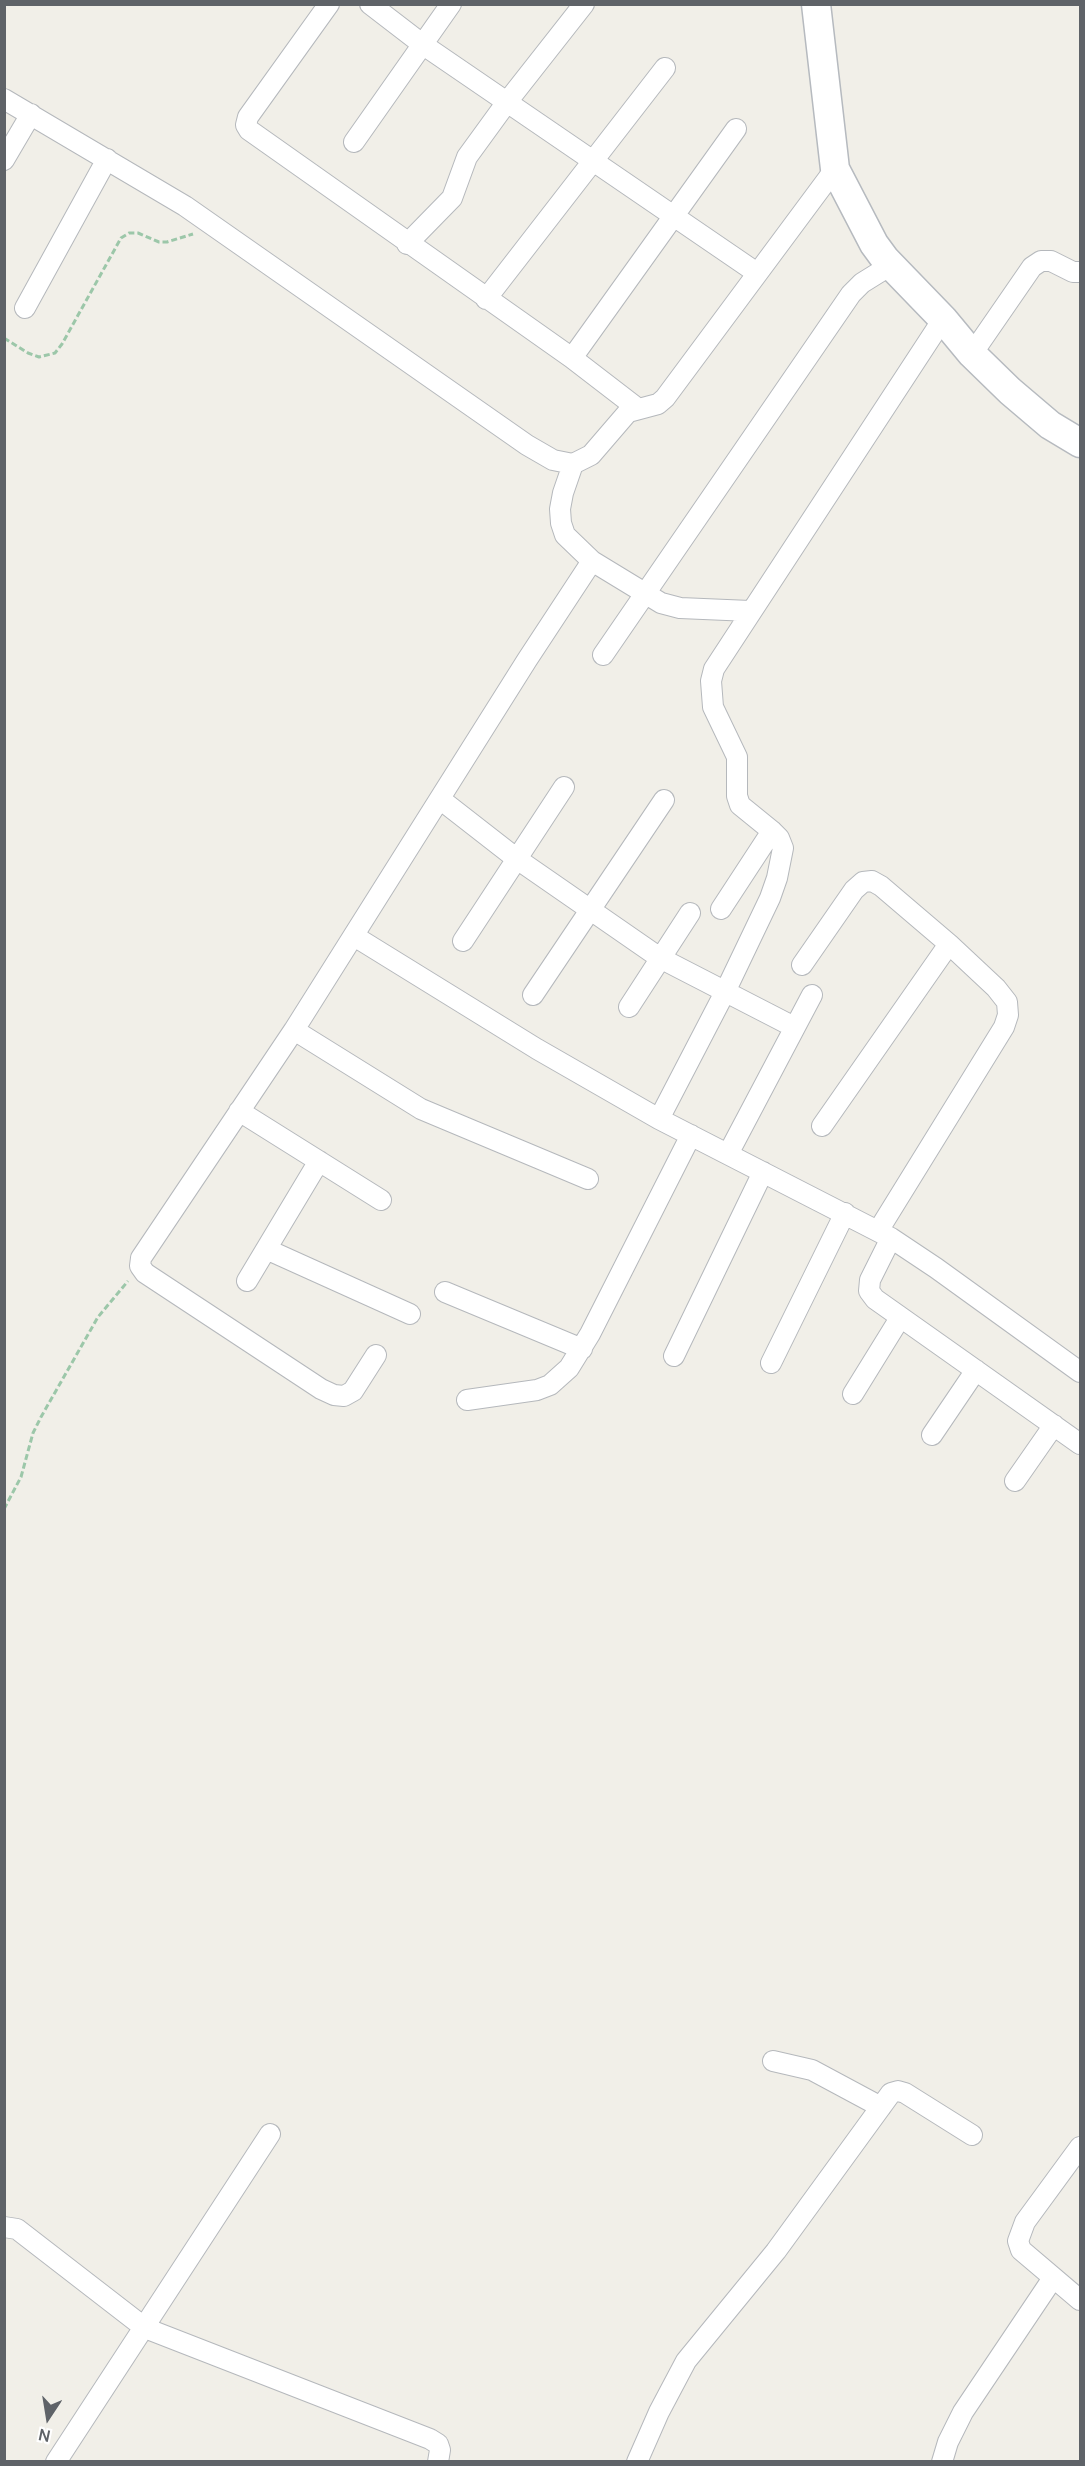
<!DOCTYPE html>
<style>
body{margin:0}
#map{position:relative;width:1085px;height:2466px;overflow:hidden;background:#f1efe8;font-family:Manrope,sans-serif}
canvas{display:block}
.frame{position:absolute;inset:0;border:6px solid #5f6368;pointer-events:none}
.north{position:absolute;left:18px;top:2388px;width:60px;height:60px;-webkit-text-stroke:4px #fff;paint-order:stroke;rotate:192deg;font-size:16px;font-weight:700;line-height:24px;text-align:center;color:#5f6368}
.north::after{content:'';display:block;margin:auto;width:21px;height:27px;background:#5f6368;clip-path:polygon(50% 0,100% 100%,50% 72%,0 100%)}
</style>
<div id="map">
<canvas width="1085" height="2466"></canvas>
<div class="frame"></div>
<div class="north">N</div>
</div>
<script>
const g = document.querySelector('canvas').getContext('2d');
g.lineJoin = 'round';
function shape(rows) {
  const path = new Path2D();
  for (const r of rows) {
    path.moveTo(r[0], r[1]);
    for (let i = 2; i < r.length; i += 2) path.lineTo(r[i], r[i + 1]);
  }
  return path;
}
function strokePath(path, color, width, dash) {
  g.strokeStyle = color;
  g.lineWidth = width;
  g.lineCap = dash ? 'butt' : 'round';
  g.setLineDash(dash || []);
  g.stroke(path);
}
const street = shape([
 [329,4,248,117,246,125,249,130,572,358,637,408],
 [370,4,422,44,757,273],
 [4,99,185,206,527,445,553,460,573,464,591,455,628,412,658,404,665,398,835,169],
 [354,142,451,4],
 [4,160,31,114],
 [407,244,452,198,467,157,507,102,584,4],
 [486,299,665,68],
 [25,308,107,159],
 [972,354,1032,267,1041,261,1051,261,1073,272,1080,272],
 [572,358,736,129],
 [573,464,563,493,560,509,561,523,565,535,592,561,661,603,680,608,750,611],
 [603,655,851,294,862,283,891,265],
 [440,799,517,859,660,958,794,1027],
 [721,909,772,831],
 [354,936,537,1049,659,1119,891,1238,936,1268,1080,1372],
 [463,941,564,787],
 [802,965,854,890,863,882,872,881,881,886,949,944,996,988,1007,1002,1008,1015,1004,1027,878,1231],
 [533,995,664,800],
 [629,1007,690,913],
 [294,1030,421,1109,588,1179],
 [239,1111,381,1200],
 [659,1119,725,992,770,898,777,878,783,848,779,838,772,831,740,805,737,796,737,757,713,707,711,681,714,669,943,319],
 [822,1126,949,944],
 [728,1154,812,995],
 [891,1238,870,1280,869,1291,875,1299,1080,1444],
 [266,1249,410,1314],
 [247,1281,319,1161],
 [445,1292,582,1349],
 [376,1355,353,1391,344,1396,334,1395,321,1389,145,1273,140,1266,141,1258,294,1030,527,660,592,561],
 [674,1356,763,1172],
 [771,1363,845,1213],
 [853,1394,900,1318],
 [467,1400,537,1390,550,1385,569,1368,590,1334,691,1135],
 [932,1435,976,1370],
 [1015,1481,1054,1425],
 [773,2061,812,2070,881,2107],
 [1080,2147,1025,2222,1018,2241,1021,2250,1080,2300],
 [4,2227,17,2229,145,2328,430,2439,438,2444,440,2450,438,2462],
 [56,2462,270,2134],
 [637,2462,659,2412,686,2361,776,2251,891,2093,898,2091,905,2093,972,2135],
 [942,2462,948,2442,963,2412,1053,2278]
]);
const secondary = shape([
 [816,4,835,169,874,244,885,259,943,319,972,354,1010,391,1050,425,1080,443]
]);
strokePath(street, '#b5b8bc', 22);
strokePath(secondary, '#b6babf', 31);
strokePath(shape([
 [4,338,28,353,39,357,55,353,62,344,121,238,129,233,138,233,159,242,167,242,193,234],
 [4,1509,21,1477,33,1433,41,1417,98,1317,128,1281]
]), '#9cc7a9', 3, [6, 3]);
strokePath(street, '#fff', 20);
strokePath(secondary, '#fff', 28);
</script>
